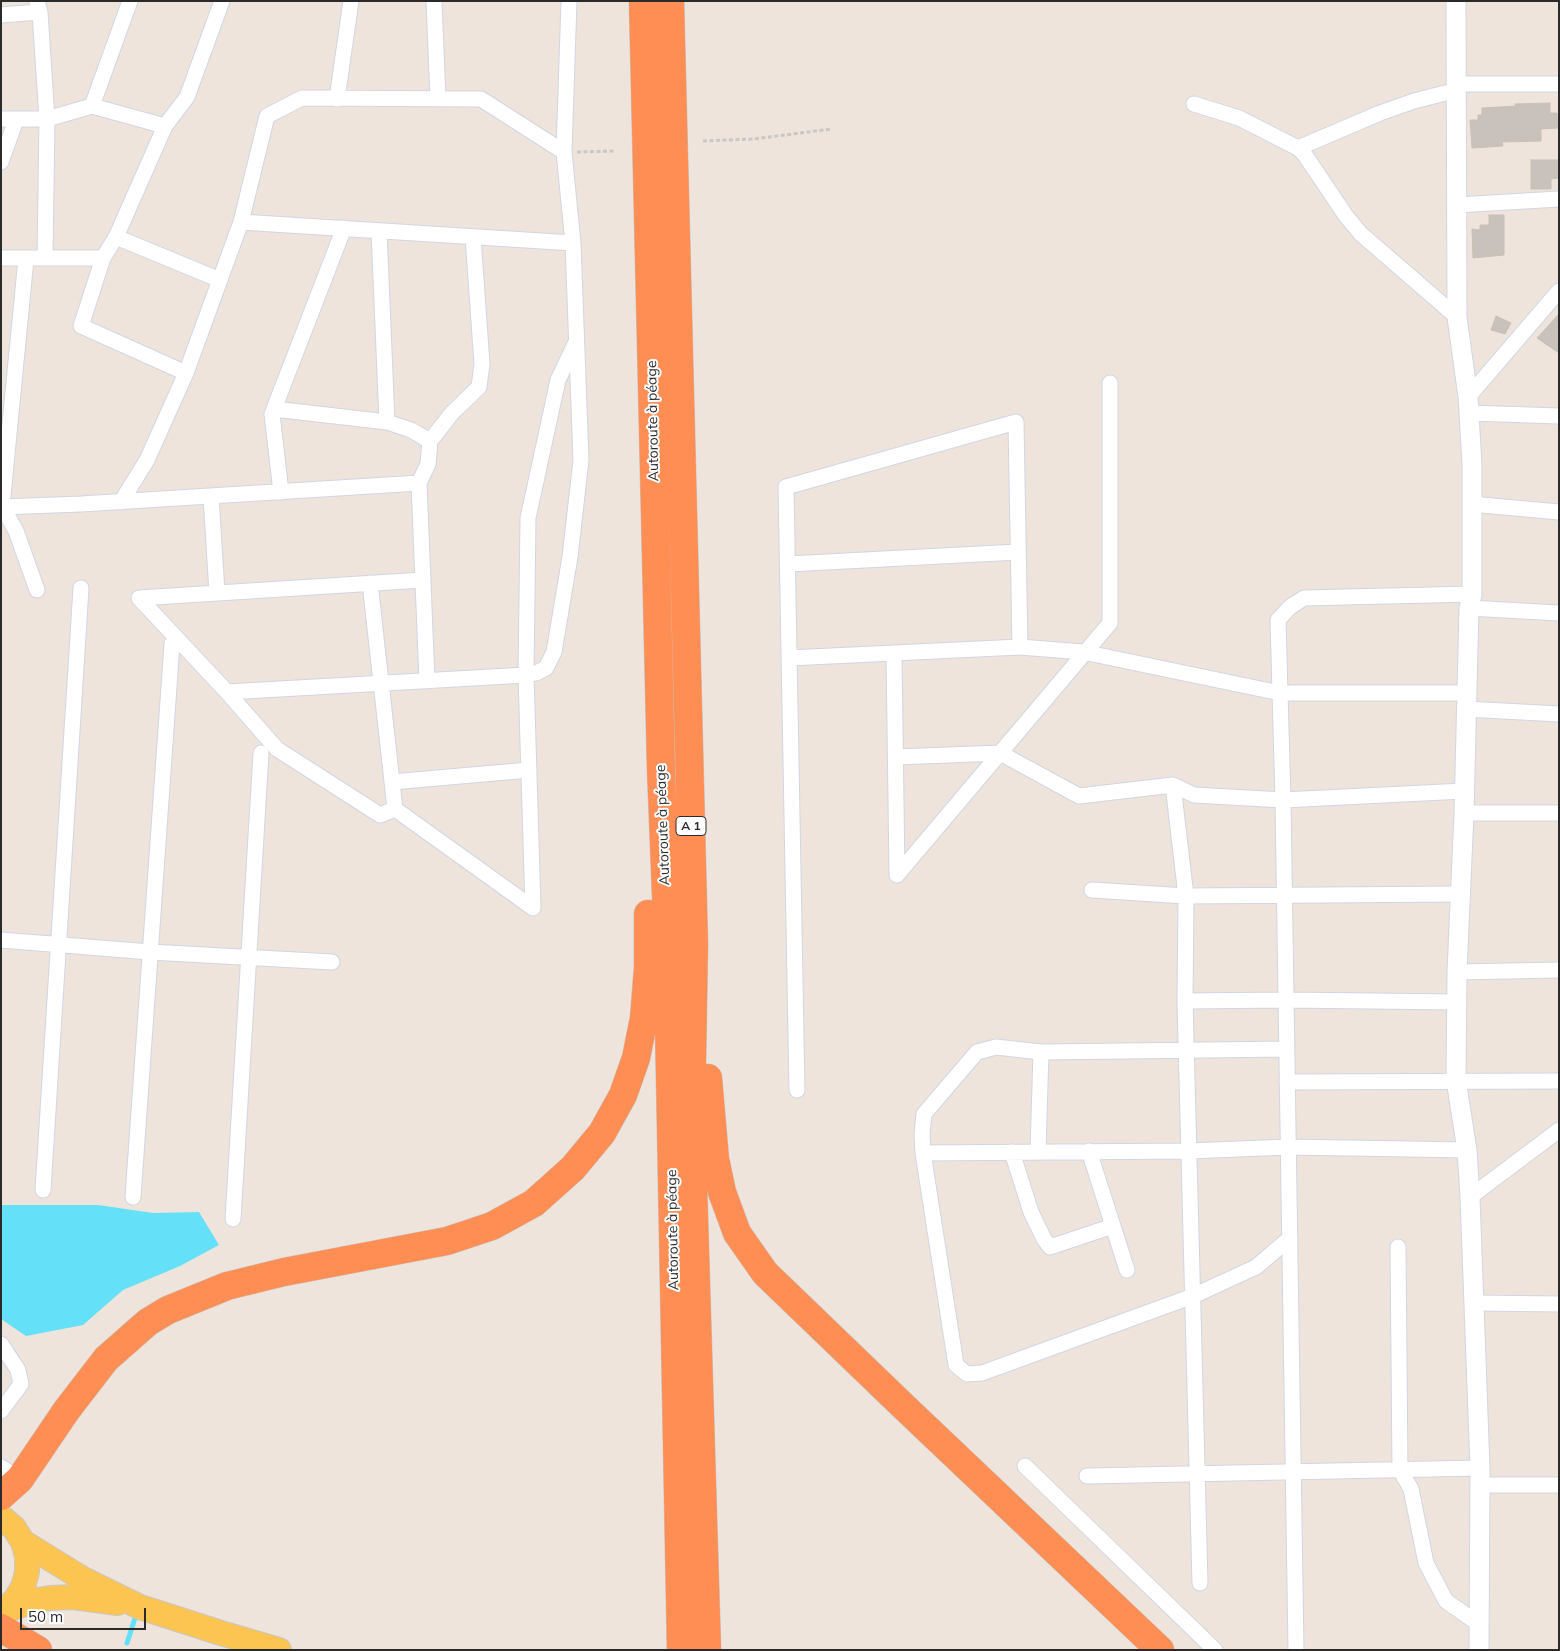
<!DOCTYPE html>
<meta charset="utf-8">
<style>
body{margin:0}
#map{position:relative;width:1560px;height:1651px;overflow:hidden;background:#eee4db;font-family:Mulish,sans-serif}
canvas{display:block}
.frame{position:absolute;inset:0;border:2px solid #2a2a2a;pointer-events:none}
.scale{position:absolute;left:20px;top:1608px;width:126px;height:22px;box-sizing:border-box;border:2px solid #2a2a2a;border-top:0;padding-left:6px;font-size:15px;line-height:18px;white-space:nowrap;color:#2a2a2a;-webkit-text-stroke:4px #fff;paint-order:stroke}
</style>
<div id="map">
<canvas width="1560" height="1651"></canvas>
<div class="frame"></div>
<div class="scale">50 m</div>
</div>
<script>
const g = document.querySelector('canvas').getContext('2d');
g.lineJoin = 'round';
function fill(path, color) {
  g.fillStyle = color;
  g.fill(path, 'evenodd');
}
function shape(rows) {
  const path = new Path2D();
  for (const r of rows) {
    path.moveTo(r[0], r[1]);
    for (let i = 2; i < r.length; i += 2) path.lineTo(r[i], r[i + 1]);
  }
  return path;
}
function strokePath(path, color, width, dash) {
  g.strokeStyle = color;
  g.lineWidth = width;
  g.lineCap = dash ? 'butt' : 'round';
  g.setLineDash(dash || []);
  g.stroke(path);
}
function drawText(font, color, halo, rows, align = 'center') {
  g.font = font + ' Mulish,sans-serif';
  g.lineWidth = 4;
  g.setLineDash([]);
  g.textBaseline = 'middle';
  g.strokeStyle = halo;
  g.fillStyle = color;
  for (const [text, x, y, turn = 0] of rows) {
    g.save();
    g.translate(x, y);
    g.rotate((+turn || 0) * Math.PI / 180);
    g.textAlign = isNaN(turn) ? turn : align;
    if (halo) g.strokeText(text, 0, 0);
    g.fillText(text, 0, 0);
    g.restore();
  }
}
fill(shape([
 [1,1205,98,1205,153,1213,199,1212,219,1245,180,1266,123,1290,83,1325,26,1336,1,1319]
]), '#65e0f9');
strokePath(shape([
 [127,1643,135,1618]
]), '#65e0f9', 5);
const building = shape([
 [1550,103,1550,113,1557,113,1558,128,1541,129,1541,141,1502,142,1503,146,1472,148,1470,120,1478,120,1478,115,1482,115,1482,108,1516,106,1515,104,1550,103],
 [1531,160,1559,160,1559,178,1551,179,1551,189,1531,189,1531,160],
 [1489,215,1504,215,1504,255,1473,258,1472,229,1480,230,1480,225,1489,225,1489,215],
 [1559,314,1559,353,1537,338,1559,314],
 [1496,316,1511,323,1505,334,1491,330,1496,316]
]);
fill(building, '#c9c1bb');
strokePath(building, '#c9c0b5', 1);
const minor = shape([
 [37,1,40,12,47,119,45,258],
 [434,1,438,99],
 [1,15,40,12],
 [1457,84,1559,84],
 [337,99,351,1],
 [1194,104,1239,118,1298,148,1305,155,1346,216,1361,234,1457,317],
 [92,106,130,1],
 [1,119,47,119,92,106,165,126],
 [1298,148,1380,113,1414,101,1457,90],
 [1,162,16,120],
 [1457,205,1559,199],
 [241,222,573,243],
 [379,231,387,422],
 [116,237,220,280],
 [1,258,103,258,116,237,165,126,187,97,222,1],
 [103,258,81,326,186,373],
 [26,259,2,506,16,531,37,590],
 [1468,397,1559,291],
 [274,409,387,422,411,430,430,441],
 [1469,413,1559,416],
 [281,492,272,414,344,228],
 [211,496,217,593],
 [121,502,147,460,186,373,241,222,267,116,302,98,481,99,564,152],
 [1471,504,1559,512],
 [1,507,81,504,419,483],
 [788,564,1018,552],
 [370,583,395,809,533,908],
 [139,598,227,692,277,749,380,815,395,809],
 [139,598,423,580],
 [1469,608,1559,613],
 [894,653,897,875],
 [789,658,1020,647,1083,652,1280,693,1466,693],
 [427,681,419,483,428,464,430,441,452,413,479,387,482,364,473,237],
 [227,692,526,675,536,673,546,668,554,652,570,557,581,460,573,243,564,152,569,1],
 [1466,709,1559,714],
 [896,757,1000,753,1079,796,1173,785,1194,795,1283,800,1464,791],
 [392,782,529,770],
 [1173,785,1186,896,1185,1001,1200,1583],
 [1464,813,1559,813],
 [897,875,1110,623,1110,383],
 [1092,890,1186,896,1460,894],
 [533,908,526,675,528,518,558,380,575,344],
 [1,940,150,952,332,962],
 [1457,972,1559,970],
 [1185,1001,1286,1000,1457,1002],
 [1287,1049,1041,1052,996,1047,977,1052,924,1114,922,1134,923,1153,1189,1151,1288,1147,1467,1150],
 [1287,1082,1559,1081],
 [797,1090,786,487,1016,422,1020,647],
 [1038,1151,1041,1052],
 [1089,1151,1127,1270],
 [1012,1152,1031,1212,1044,1239,1050,1247,1113,1226],
 [923,1153,956,1365,967,1374,982,1373,1193,1296,1256,1267,1290,1238],
 [43,1190,81,588],
 [133,1197,172,644],
 [1470,1197,1559,1130],
 [233,1219,261,753],
 [1398,1247,1400,1470,1411,1489,1426,1563,1446,1601,1479,1624],
 [1474,1303,1559,1304],
 [1,1344,18,1370,21,1384,1,1411],
 [1025,1466,1215,1650],
 [1,1467,20,1479],
 [1087,1476,1480,1468],
 [1480,1485,1559,1485],
 [1296,1650,1283,800,1278,620,1290,607,1304,598,1472,594]
]);
const tertiary = shape([
 [1456,1,1457,317,1468,397,1472,465,1472,594,1469,608,1464,813,1457,972,1456,1080,1467,1150,1470,1197,1480,1468,1479,1650]
]);
const primary = shape([
 [1,1517,14,1528,23,1542,27,1557,27,1572,23,1587,15,1600,4,1611],
 [23,1542,83,1579,140,1607,221,1633,279,1650],
 [4,1611,37,1600,50,1598,73,1597,118,1603]
]);
const motorway = shape([
 [643,1,661,769,667,920,681,1650],
 [670,1,694,944,691,1117,707,1650],
 [708,1078,715,1159,722,1192,737,1233,765,1273,900,1403,1160,1650],
 [1,1496,20,1479,66,1411,106,1359,148,1322,168,1310,227,1286,284,1272,447,1241,492,1226,534,1203,573,1168,602,1133,623,1095,636,1058,644,1018,648,968,648,914],
 [1,1628,38,1650]
]);
strokePath(minor, '#d0d6e5', 17);
strokePath(tertiary, '#d0d6e5', 21);
strokePath(primary, '#c8c8c8', 26);
strokePath(motorway, '#c8c8c8', 29);
strokePath(shape([
 [703,141,754,139,831,129],
 [577,152,615,151]
]), '#c8c8c8', 3, [4, 2.5]);
strokePath(minor, '#fff', 15);
strokePath(tertiary, '#fff', 19);
strokePath(primary, '#fcc451', 24);
strokePath(motorway, '#ff8e55', 28);
for (const [x, y, w] of [
 [691,826,30]
]) {
  const box = new Path2D();
  box.roundRect(x - w / 2, y - 9.5, w, 19, 4);
  g.fillStyle = '#fff';
  g.fill(box);
  strokePath(box, '#2a2a2a', 1);
}
drawText('bold 12px', '#2a2a2a', null, [
 ["A 1",691,826]
]);
drawText('14px', '#2a2a2a', '#fff', [
 ["Autoroute à péage",653,421,-91],
 ["Autoroute à péage",663,825,-92],
 ["Autoroute à péage",673,1230,-91]
]);
</script>
